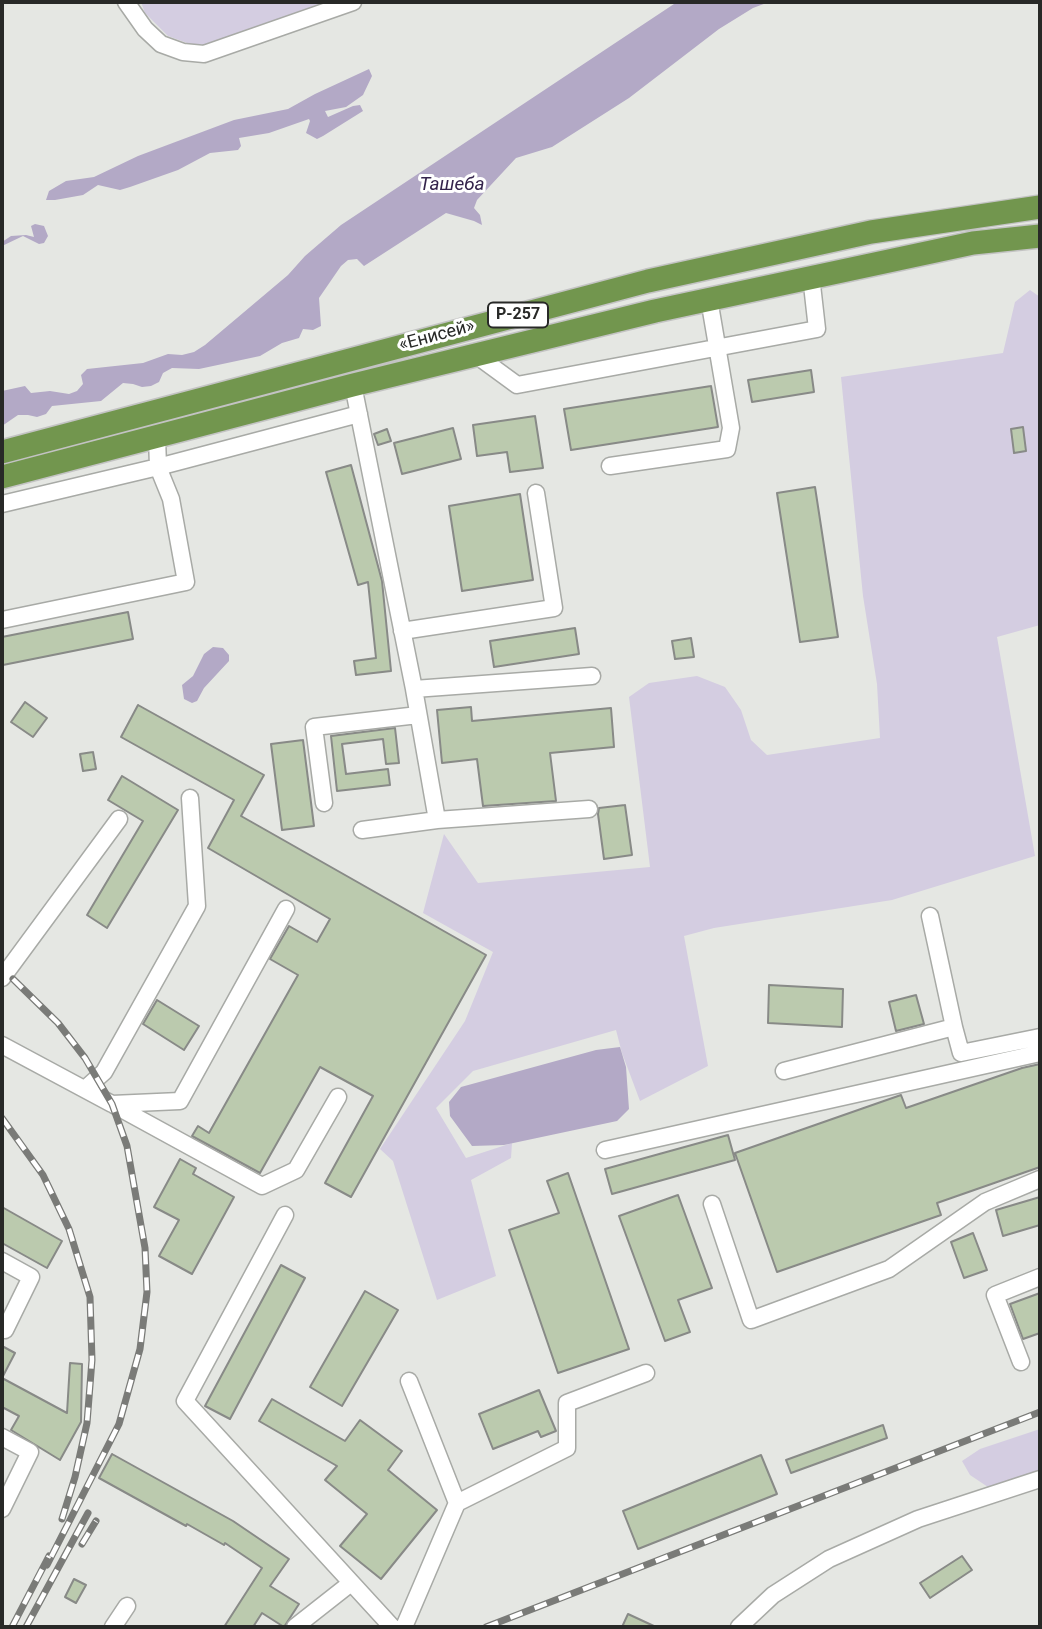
<!DOCTYPE html>
<meta charset="utf-8">
<style>
body{margin:0}
#map{position:relative;width:1042px;height:1629px;overflow:hidden;background:#e5e7e3;font-family:Roboto,sans-serif}
canvas{display:block}
.frame{position:absolute;inset:0;border:4px solid #282927;pointer-events:none}
</style>
<div id="map">
<canvas width="1042" height="1629"></canvas>
<div class="frame"></div>
</div>
<script>
const g = document.querySelector('canvas').getContext('2d');
g.lineJoin = 'round';
function fill(path, color) {
  g.fillStyle = color;
  g.fill(path, 'evenodd');
}
function shape(rows) {
  const path = new Path2D();
  for (const r of rows) {
    path.moveTo(r[0], r[1]);
    for (let i = 2; i < r.length; i += 2) path.lineTo(r[i], r[i + 1]);
  }
  return path;
}
function strokePath(path, color, width, dash) {
  g.strokeStyle = color;
  g.lineWidth = width;
  g.lineCap = dash ? 'butt' : 'round';
  g.setLineDash(dash || []);
  g.stroke(path);
}
function drawText(font, color, halo, rows, align = 'center') {
  g.font = font + ' Roboto,sans-serif';
  g.lineWidth = 6;
  g.setLineDash([]);
  g.textBaseline = 'middle';
  g.strokeStyle = halo;
  g.fillStyle = color;
  for (const [text, x, y, turn = 0] of rows) {
    g.save();
    g.translate(x, y);
    g.rotate((+turn || 0) * Math.PI / 180);
    g.textAlign = isNaN(turn) ? turn : align;
    if (halo) g.strokeText(text, 0, 0);
    g.fillText(text, 0, 0);
    g.restore();
  }
}
fill(shape([
 [141,2,329,2,237,37,208,45,190,44,168,36,145,13],
 [1030,290,1040,297,1040,625,997,637,1035,856,892,900,714,928,684,936,708,1066,640,1101,622,1053,616,1030,473,1071,436,1108,466,1158,512,1143,511,1158,471,1180,496,1276,437,1300,393,1161,380,1149,465,1021,493,952,423,913,444,834,478,883,650,867,629,697,649,683,697,676,725,687,741,710,751,740,767,755,880,738,877,684,863,596,841,377,1003,353,1015,302],
 [1040,1429,1040,1472,991,1489,970,1475,962,1461,980,1449]
]), '#d4cde1');
fill(shape([
 [677,2,769,2,753,8,719,29,629,98,552,147,516,158,477,200,474,208,480,215,482,225,474,221,446,213,364,266,357,259,348,260,341,266,319,298,321,326,313,330,303,329,299,338,282,343,260,356,199,369,172,368,163,373,159,382,151,386,142,387,133,384,123,383,101,401,52,406,46,414,37,417,28,415,18,415,2,426,2,391,25,386,31,393,50,391,69,394,77,391,83,384,81,375,87,369,143,363,168,354,182,355,194,352,205,345,288,275,305,256,341,225],
 [369,69,372,76,363,95,346,107,325,111,328,117,353,106,360,105,363,111,323,136,317,139,306,133,310,121,309,119,269,133,239,138,241,146,238,150,210,153,178,170,130,187,120,190,98,185,83,195,55,200,46,200,49,191,66,181,94,177,138,156,234,120,288,109,315,94],
 [35,224,44,226,48,236,44,243,39,244,23,236,2,246,2,242,11,236,26,235,34,237,31,226],
 [213,647,223,648,229,655,229,661,204,688,197,701,192,703,184,699,182,685,193,676,204,654],
 [620,1047,626,1067,629,1109,617,1121,504,1145,472,1146,450,1116,449,1102,461,1087,596,1050]
]), '#b3a9c6');
const building = shape([
 [811,370,814,392,752,402,748,380,811,370],
 [711,386,718,427,571,450,564,409,711,386],
 [535,416,543,468,510,472,507,452,477,456,473,425,535,416],
 [1023,427,1026,451,1014,453,1011,429,1023,427],
 [453,428,461,459,402,474,394,443,453,428],
 [387,429,391,441,378,445,374,434,387,429],
 [351,465,382,581,391,671,356,675,354,661,376,658,368,582,358,585,326,472,351,465],
 [815,487,838,637,800,642,777,493,815,487],
 [520,494,533,580,462,591,449,506,520,494],
 [128,612,133,639,3,665,2,637,128,612],
 [575,628,579,654,494,667,490,641,575,628],
 [691,638,694,657,675,659,672,641,691,638],
 [25,702,47,718,33,737,11,722,25,702],
 [138,705,264,775,241,816,486,955,351,1197,325,1183,373,1096,320,1067,260,1173,192,1136,198,1126,209,1133,298,975,270,959,289,926,317,942,330,919,208,848,234,800,121,737,138,705],
 [471,707,472,721,611,708,614,747,550,753,556,801,483,806,477,759,442,763,437,710,471,707],
 [395,728,399,763,386,764,383,739,342,744,346,774,388,769,390,785,337,791,331,736,395,728],
 [303,740,314,826,282,830,271,744,303,740],
 [93,752,96,769,83,771,80,754,93,752],
 [122,776,178,810,107,928,87,915,143,821,108,800,122,776],
 [625,805,632,855,604,859,598,814,599,808,625,805],
 [769,985,843,989,842,1027,768,1023,769,985],
 [916,995,924,1024,896,1031,889,1002,916,995],
 [157,1000,199,1026,184,1050,143,1024,157,1000],
 [1040,1064,1040,1167,937,1203,941,1215,777,1272,735,1153,901,1095,906,1108,1022,1068,1040,1064],
 [728,1135,735,1160,612,1194,605,1169,728,1135],
 [180,1159,196,1168,193,1174,234,1197,192,1274,159,1256,179,1220,154,1207,180,1159],
 [568,1173,629,1349,558,1373,509,1230,559,1213,547,1181,568,1173],
 [678,1195,712,1288,678,1300,690,1332,665,1341,619,1216,678,1195],
 [1040,1197,1040,1225,1003,1236,996,1210,1040,1197],
 [2,1207,62,1241,47,1268,2,1243,2,1207],
 [973,1233,987,1270,964,1278,951,1242,973,1233],
 [281,1265,305,1278,230,1419,205,1406,281,1265],
 [365,1291,398,1310,342,1406,310,1387,365,1291],
 [1040,1293,1040,1333,1023,1339,1010,1304,1040,1293],
 [2,1346,15,1353,2,1378,67,1413,70,1363,82,1364,81,1422,60,1460,11,1430,19,1416,2,1407,2,1346],
 [539,1390,556,1431,541,1437,538,1431,493,1449,479,1414,539,1390],
 [272,1399,345,1441,360,1420,402,1451,388,1470,437,1510,381,1579,340,1546,367,1514,325,1480,337,1466,259,1421,272,1399],
 [883,1425,887,1438,791,1473,786,1460,883,1425],
 [112,1454,233,1521,289,1559,270,1586,299,1604,284,1627,262,1613,253,1627,224,1627,262,1568,225,1543,224,1545,187,1524,186,1526,99,1478,112,1454],
 [761,1455,777,1494,638,1549,623,1511,761,1455],
 [962,1556,972,1570,930,1598,920,1583,962,1556],
 [74,1579,86,1585,76,1603,65,1597,74,1579],
 [628,1614,656,1627,622,1627,628,1614]
]);
fill(building, '#bbcaae');
strokePath(building, '#888a87', 2);
const minor = shape([
 [126,2,145,29,161,44,183,52,204,54,353,2],
 [476,355,517,385,817,329,811,276],
 [353,385,414,689,437,820,362,830],
 [610,466,727,449,731,428,709,299],
 [2,504,158,467,359,414],
 [2,620,186,582,171,499,158,467,157,437],
 [402,631,554,608,536,493],
 [414,689,592,676],
 [324,803,314,727,418,715],
 [437,820,589,809],
 [930,916,954,1027],
 [2,978,119,819],
 [2,1045,112,1104,180,1101,286,909],
 [784,1071,954,1027,961,1053,1040,1037],
 [85,1089,104,1072,197,906,190,798],
 [114,1105,262,1186,296,1170,338,1097],
 [605,1150,1040,1053],
 [712,1204,751,1320,889,1269,985,1202,1040,1179],
 [285,1215,185,1401,392,1627],
 [2,1261,31,1277,5,1330,2,1328],
 [1021,1362,995,1295,1040,1277],
 [2,1437,30,1452,2,1509],
 [457,1503,567,1448,567,1403,646,1373],
 [113,1627,127,1606],
 [295,1627,351,1583],
 [404,1627,457,1503,409,1381],
 [739,1627,773,1595,829,1559,918,1519,1040,1479]
]);
const highway = shape([
 [2,452,648,281,871,232,1040,207],
 [2,477,353,385,655,311,973,243,1040,236]
]);
strokePath(minor, '#a8aaa6', 19);
strokePath(highway, '#c3c3c3', 26);
strokePath(minor, '#fff', 16);
strokePath(highway, '#72964e', 23);
const rail = shape([
 [13,979,58,1023,85,1058,112,1104,127,1146,145,1248,147,1292,140,1349,119,1424,47,1565],
 [2,1118,43,1175,69,1229,90,1297,92,1360,87,1423,75,1477,62,1519],
 [82,1544,96,1521],
 [12,1627,49,1556],
 [26,1627,88,1513],
 [486,1627,1040,1412]
]);
strokePath(rail, '#7a7b78', 7);
strokePath(rail, '#fff', 4.5, [13]);
for (const [x, y, w] of [
 [518,315,60]
]) {
  const box = new Path2D();
  box.roundRect(x - w / 2, y - 12.5, w, 25, 5);
  g.fillStyle = '#fff';
  g.fill(box);
  strokePath(box, '#282927', 2);
}
drawText('bold 16px', '#282927', null, [
 ["Р-257",518,315]
]);
drawText('18px', '#282927', '#fff', [
 ["«Енисей»",437,336,-15]
]);
drawText('italic 19px', '#35244c', '#fff', [
 ["Ташеба",452,185]
]);
</script>
